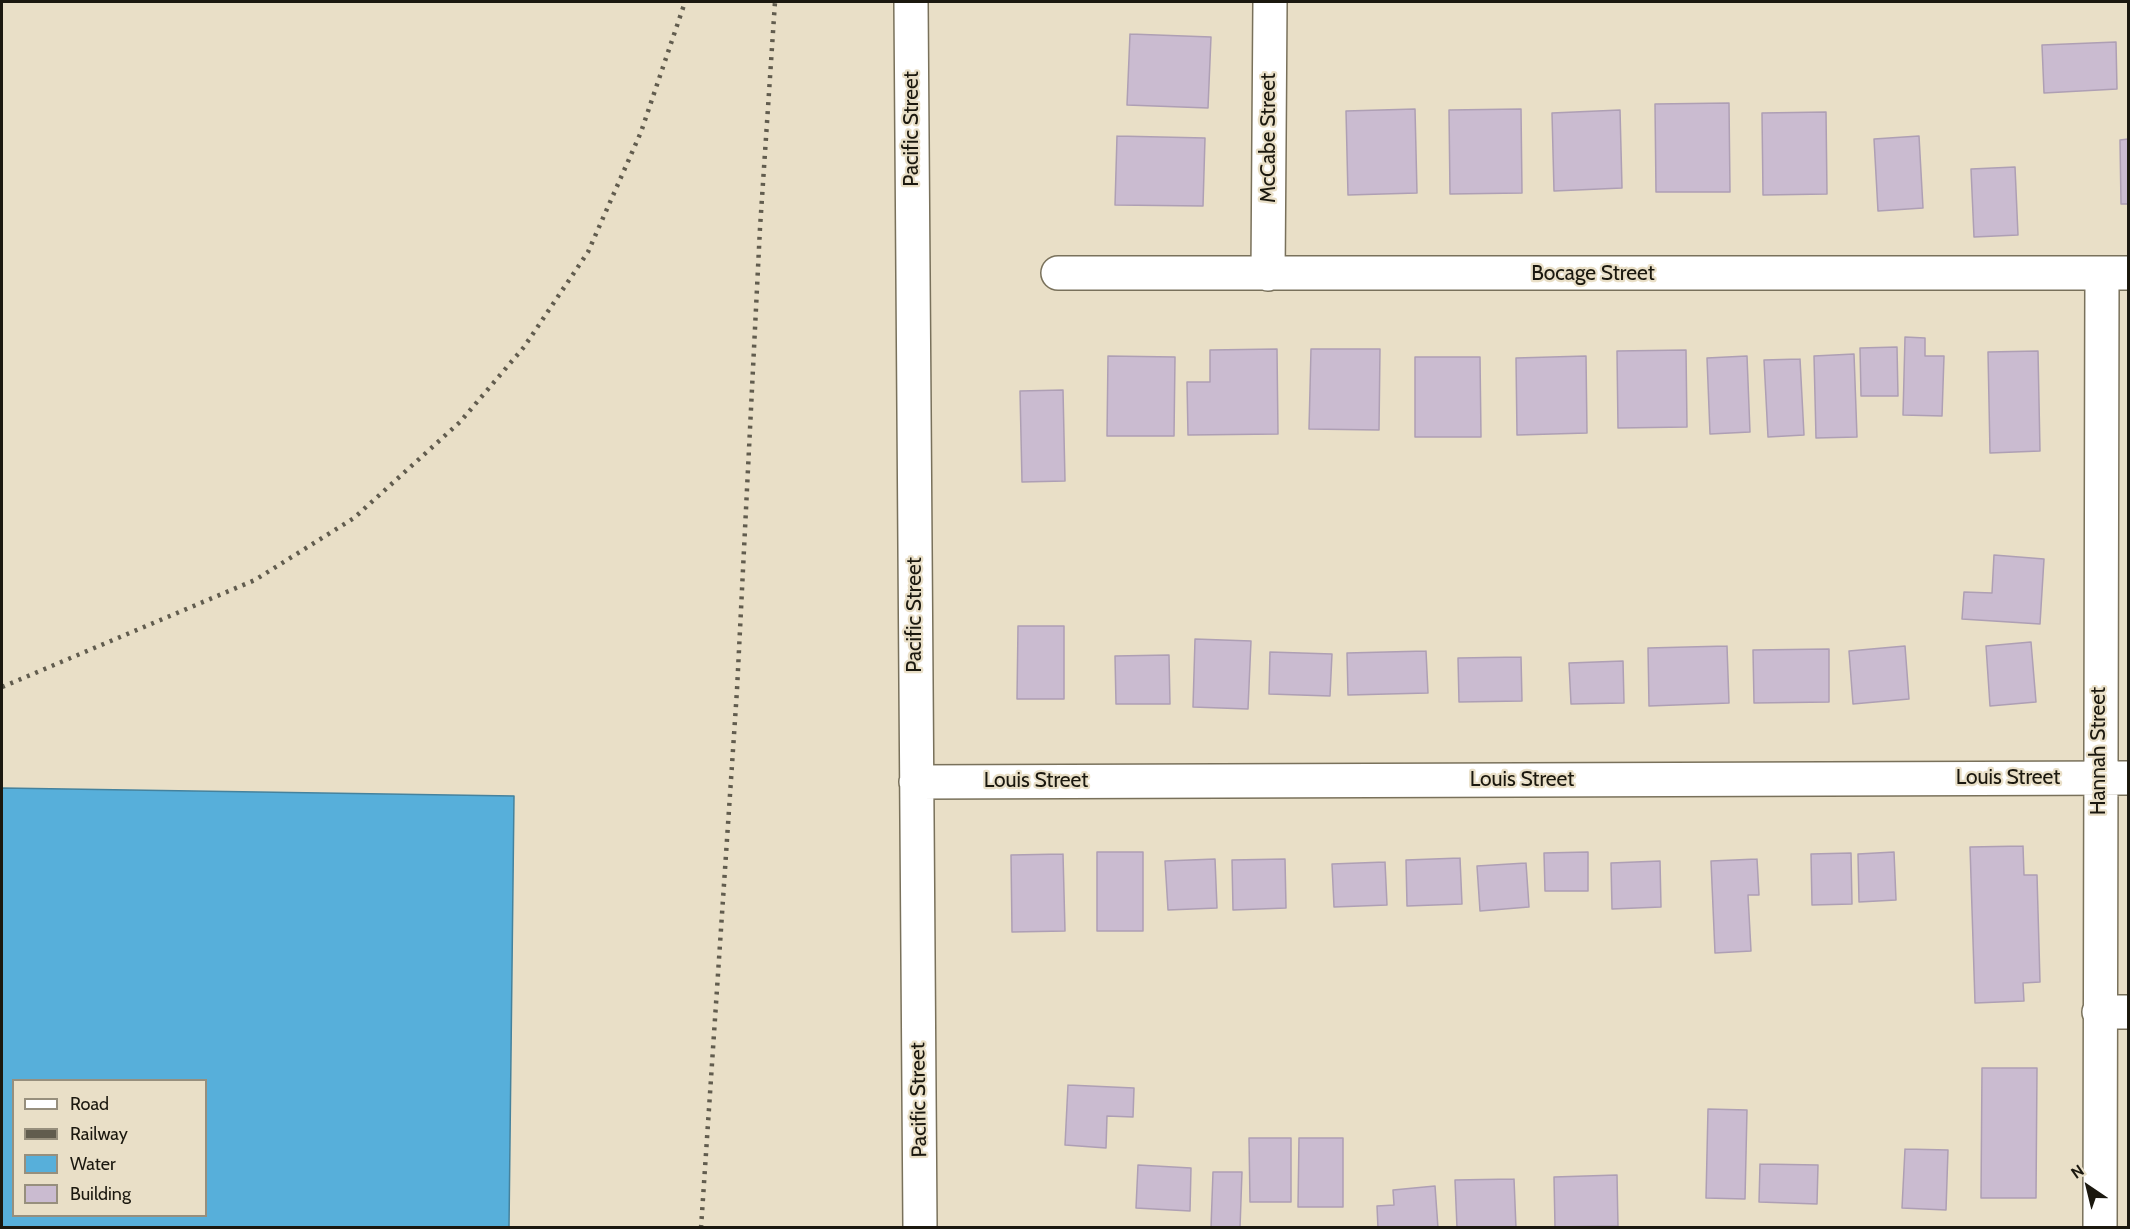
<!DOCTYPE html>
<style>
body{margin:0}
#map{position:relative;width:2130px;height:1229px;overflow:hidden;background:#e9dfc7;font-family:Cabin,sans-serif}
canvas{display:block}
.frame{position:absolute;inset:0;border:3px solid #1b180f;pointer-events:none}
.legend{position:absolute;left:12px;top:1079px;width:195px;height:138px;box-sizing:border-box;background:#e9dfc7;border:2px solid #978f7d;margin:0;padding:8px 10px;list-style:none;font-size:18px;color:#1b180f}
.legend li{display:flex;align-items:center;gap:12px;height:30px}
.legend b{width:30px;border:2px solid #978f7d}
.north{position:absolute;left:2058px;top:1157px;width:60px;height:60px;-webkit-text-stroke:4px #e9dfc7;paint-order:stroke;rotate:325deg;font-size:16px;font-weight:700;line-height:24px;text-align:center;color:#1b180f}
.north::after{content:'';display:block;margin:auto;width:21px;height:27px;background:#1b180f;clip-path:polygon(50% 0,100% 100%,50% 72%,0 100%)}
</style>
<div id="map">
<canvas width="2130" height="1229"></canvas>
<div class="frame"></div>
<ul class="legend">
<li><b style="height:8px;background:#fff"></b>Road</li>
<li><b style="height:8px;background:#615c4e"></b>Railway</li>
<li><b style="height:16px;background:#57afda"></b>Water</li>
<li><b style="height:16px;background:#cabbd0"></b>Building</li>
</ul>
<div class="north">N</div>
</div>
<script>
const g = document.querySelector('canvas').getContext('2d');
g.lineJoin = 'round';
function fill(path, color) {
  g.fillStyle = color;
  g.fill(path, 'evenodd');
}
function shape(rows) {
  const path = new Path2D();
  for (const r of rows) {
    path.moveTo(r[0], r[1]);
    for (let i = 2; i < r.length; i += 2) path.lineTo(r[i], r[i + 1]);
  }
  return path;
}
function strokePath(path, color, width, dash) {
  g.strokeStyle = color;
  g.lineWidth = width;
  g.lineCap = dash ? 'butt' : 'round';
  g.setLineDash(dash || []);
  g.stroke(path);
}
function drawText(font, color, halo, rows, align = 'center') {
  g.font = font + ' Cabin,sans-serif';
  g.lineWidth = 4.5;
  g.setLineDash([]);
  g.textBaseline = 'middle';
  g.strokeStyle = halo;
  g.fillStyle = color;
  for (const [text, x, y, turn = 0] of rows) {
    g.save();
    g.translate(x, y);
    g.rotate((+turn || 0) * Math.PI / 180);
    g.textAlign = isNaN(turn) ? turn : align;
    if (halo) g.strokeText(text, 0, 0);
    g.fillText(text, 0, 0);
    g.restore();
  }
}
const water = shape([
 [2,788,514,796,509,1227,2,1227,2,788],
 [14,1080,206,1080,206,1216,14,1216,14,1080]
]);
fill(water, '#57afda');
strokePath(water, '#45829d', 1.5);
const building = shape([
 [1130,34,1211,37,1208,108,1127,105,1130,34],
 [2116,42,2117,89,2044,93,2042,45,2116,42],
 [1729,103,1730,192,1656,192,1655,104,1729,103],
 [1415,109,1417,193,1348,195,1346,111,1415,109],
 [1521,109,1522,193,1450,194,1449,110,1521,109],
 [1620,110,1622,188,1554,191,1552,113,1620,110],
 [1826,112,1827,194,1763,195,1762,113,1826,112],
 [1117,136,1205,138,1203,206,1115,205,1117,136],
 [1919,136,1923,208,1878,211,1874,139,1919,136],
 [2128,139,2128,204,2121,204,2120,140,2128,139],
 [2015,167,2018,235,1974,237,1971,169,2015,167],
 [1905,337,1925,338,1925,356,1944,356,1942,416,1903,415,1905,337],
 [1897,347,1898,396,1861,396,1860,348,1897,347],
 [1277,349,1278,434,1188,435,1187,382,1210,382,1210,350,1277,349],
 [1311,349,1380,349,1379,430,1309,429,1311,349],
 [1686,350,1687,427,1618,428,1617,351,1686,350],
 [2038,351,2040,451,1990,453,1988,352,2038,351],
 [1854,354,1857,437,1816,438,1814,356,1854,354],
 [1108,356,1175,357,1174,436,1107,436,1108,356],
 [1586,356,1587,433,1517,435,1516,358,1586,356],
 [1747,356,1750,432,1710,434,1707,358,1747,356],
 [1415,357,1480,357,1481,437,1415,437,1415,357],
 [1800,359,1804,435,1768,437,1764,360,1800,359],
 [1063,390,1065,481,1022,482,1020,391,1063,390],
 [1994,555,2044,559,2040,624,1962,619,1964,592,1992,593,1994,555],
 [1018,626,1064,626,1064,699,1017,699,1018,626],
 [1195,639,1251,641,1248,709,1193,707,1195,639],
 [2031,642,2036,702,1990,706,1986,646,2031,642],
 [1727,646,1729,703,1649,706,1648,648,1727,646],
 [1905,646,1909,699,1853,704,1849,651,1905,646],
 [1829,649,1829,702,1754,703,1753,650,1829,649],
 [1426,651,1428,693,1348,695,1347,653,1426,651],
 [1270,652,1332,654,1330,696,1269,694,1270,652],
 [1169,655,1170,704,1116,704,1115,656,1169,655],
 [1521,657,1522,701,1459,702,1458,658,1521,657],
 [1623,661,1624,703,1571,704,1569,663,1623,661],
 [2023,846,2024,875,2037,875,2040,982,2023,983,2024,1001,1975,1003,1970,847,2023,846],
 [1097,852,1143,852,1143,931,1097,931,1097,852],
 [1588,852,1588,891,1545,891,1544,853,1588,852],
 [1894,852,1896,900,1859,902,1858,854,1894,852],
 [1851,853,1852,904,1812,905,1811,854,1851,853],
 [1063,854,1065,931,1012,932,1011,855,1063,854],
 [1460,858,1462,904,1407,906,1406,860,1460,858],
 [1215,859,1217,908,1168,910,1165,861,1215,859],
 [1285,859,1286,908,1233,910,1232,860,1285,859],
 [1757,859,1759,895,1748,895,1751,951,1715,953,1711,861,1757,859],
 [1660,861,1661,907,1612,909,1611,863,1660,861],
 [1385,862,1387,905,1334,907,1332,864,1385,862],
 [1526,863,1529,907,1480,911,1477,866,1526,863],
 [1982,1068,2037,1068,2036,1198,1981,1198,1982,1068],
 [1068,1085,1134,1088,1133,1117,1107,1116,1106,1148,1065,1145,1068,1085],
 [1708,1109,1747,1110,1745,1199,1706,1198,1708,1109],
 [1249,1138,1291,1138,1291,1202,1250,1202,1249,1138],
 [1299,1138,1343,1138,1343,1207,1298,1207,1299,1138],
 [1905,1149,1948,1150,1946,1210,1902,1208,1905,1149],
 [1760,1164,1818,1165,1817,1204,1759,1202,1760,1164],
 [1138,1165,1191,1168,1190,1211,1136,1208,1138,1165],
 [1213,1172,1242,1172,1240,1228,1211,1228,1213,1172],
 [1617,1175,1618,1226,1555,1227,1554,1177,1617,1175],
 [1514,1179,1516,1228,1457,1228,1455,1180,1514,1179],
 [1435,1186,1438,1228,1378,1228,1377,1206,1394,1205,1393,1190,1435,1186]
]);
fill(building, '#cabbd0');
strokePath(building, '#ae9fb4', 1.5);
const minor = shape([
 [911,2,920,1228],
 [1058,273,2128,273],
 [1268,274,1270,2],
 [916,782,2128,778],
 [2099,1012,2128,1012],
 [2100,1228,2102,274]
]);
strokePath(minor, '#79715b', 36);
strokePath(minor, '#fff', 33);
strokePath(shape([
 [2,687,255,580,354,518,460,422,524,347,588,252,641,132,685,2],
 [701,1228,737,690,760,228,775,2]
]), '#615c4e', 4.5, [3, 6]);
drawText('21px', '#1b180f', '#e9dfc7', [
 ["Pacific Street",912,129,-90],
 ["McCabe Street",1269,138,-90],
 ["Bocage Street",1593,274],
 ["Pacific Street",915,615,-90],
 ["Hannah Street",2099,751,-90],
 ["Louis Street",2008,778],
 ["Louis Street",1522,780],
 ["Louis Street",1036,781],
 ["Pacific Street",919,1100,-91]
]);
</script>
